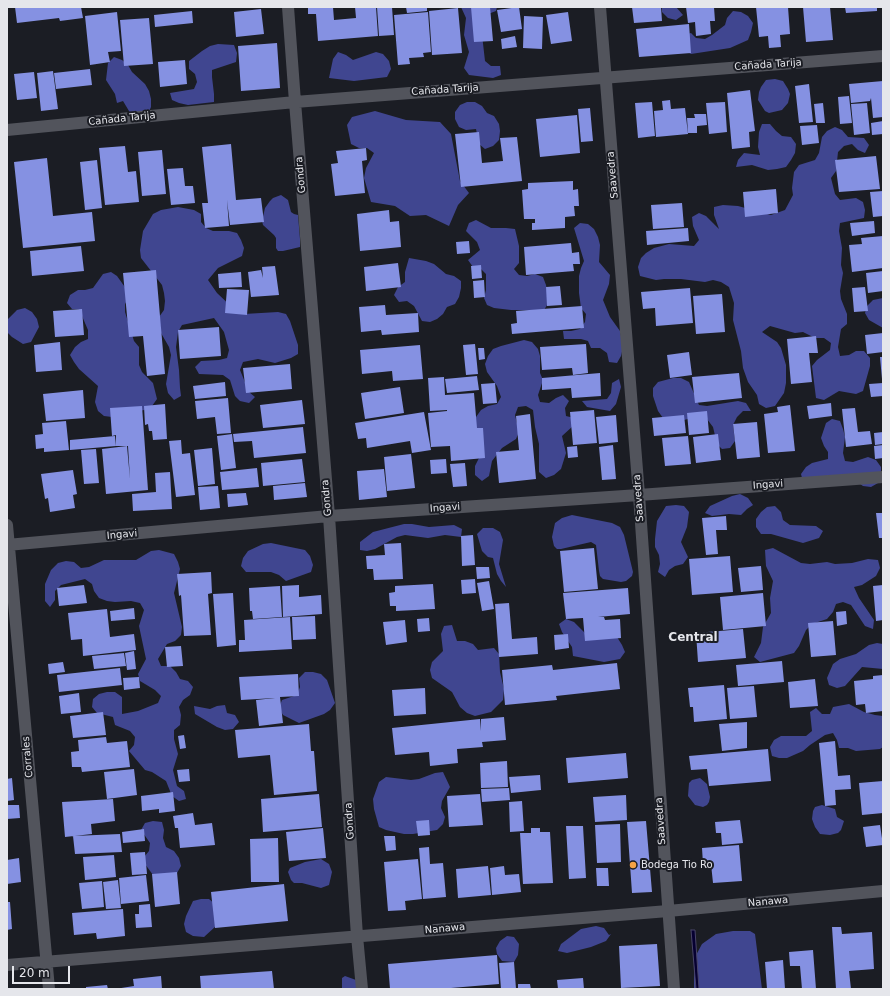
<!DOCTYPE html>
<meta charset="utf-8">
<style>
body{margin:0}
#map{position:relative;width:890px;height:996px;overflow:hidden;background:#1b1d24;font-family:"DejaVu Sans",sans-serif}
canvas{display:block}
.frame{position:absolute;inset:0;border:8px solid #e5e6eb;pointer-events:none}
.scale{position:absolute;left:12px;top:966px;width:58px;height:18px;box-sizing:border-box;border:2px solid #e5e6eb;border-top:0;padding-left:5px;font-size:12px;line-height:14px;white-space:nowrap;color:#e5e6eb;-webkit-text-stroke:3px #1b1d24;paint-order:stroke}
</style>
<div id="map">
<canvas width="890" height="996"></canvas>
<div class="frame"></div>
<div class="scale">20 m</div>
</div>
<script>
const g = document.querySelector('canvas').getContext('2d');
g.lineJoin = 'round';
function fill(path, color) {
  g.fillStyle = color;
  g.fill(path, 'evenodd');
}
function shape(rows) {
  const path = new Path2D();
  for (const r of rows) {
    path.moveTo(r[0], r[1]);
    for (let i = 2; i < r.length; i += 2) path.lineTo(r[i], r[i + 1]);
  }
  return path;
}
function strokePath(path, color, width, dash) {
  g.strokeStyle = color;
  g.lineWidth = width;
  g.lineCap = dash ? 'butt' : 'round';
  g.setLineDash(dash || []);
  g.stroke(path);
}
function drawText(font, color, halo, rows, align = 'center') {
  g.font = font + ' "DejaVu Sans",sans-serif';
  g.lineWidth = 4;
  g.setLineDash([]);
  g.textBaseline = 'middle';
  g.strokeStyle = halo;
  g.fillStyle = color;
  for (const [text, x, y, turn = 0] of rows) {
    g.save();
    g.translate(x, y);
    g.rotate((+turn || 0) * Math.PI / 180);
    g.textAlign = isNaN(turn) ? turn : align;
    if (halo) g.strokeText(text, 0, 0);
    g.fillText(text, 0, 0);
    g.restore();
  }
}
fill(shape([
 [461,7,497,7,496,11,480,17,485,61,491,66,500,66,501,75,493,78,469,75,464,68,469,52,464,35,466,18],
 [662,7,676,7,683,15,676,20,668,18,662,12],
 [733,11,741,12,748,16,753,23,751,32,748,40,730,48,691,54,684,50,683,35,691,33,696,38,705,39,712,35,725,25,727,18],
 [218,44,234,45,237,53,236,62,212,70,212,77,214,94,214,102,188,105,179,103,172,100,170,93,194,89,197,82,195,74,189,69,189,61,202,51,210,46],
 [338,52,346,55,353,60,376,52,383,54,389,61,391,69,387,77,354,81,329,78,333,59],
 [114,57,122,60,128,65,132,72,145,84,149,91,151,99,151,107,148,114,132,116,123,101,117,103,115,94,106,80,108,63],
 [775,79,783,81,788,89,790,94,788,103,782,110,769,113,765,111,758,100,759,92,761,87,766,80],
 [467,102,475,102,482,106,487,113,494,116,499,124,500,131,499,140,493,146,485,149,479,144,476,129,466,130,459,127,455,119,455,112,460,105],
 [375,111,406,120,440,122,451,134,460,181,469,193,458,205,449,226,426,215,410,216,395,206,371,202,364,178,366,168,374,153,367,148,359,148,351,144,347,125,352,117],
 [762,124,770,124,776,131,782,136,791,137,796,144,795,153,791,160,786,167,777,169,768,170,752,165,736,167,738,160,744,153,760,155,758,147,759,132],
 [835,127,842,130,848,137,864,138,869,145,865,153,858,150,852,144,844,146,838,152,836,171,831,178,835,194,840,200,856,198,863,202,865,210,864,218,840,223,839,231,842,248,841,265,843,273,840,291,841,299,847,314,847,324,841,329,838,347,840,356,849,355,856,351,864,351,870,358,870,366,863,391,856,394,839,391,824,400,816,398,812,366,817,360,830,350,831,343,824,338,815,338,803,332,795,333,770,326,762,332,777,342,781,348,786,365,786,383,784,393,775,406,766,408,759,404,757,395,748,382,743,368,741,351,733,320,734,303,729,287,721,282,713,280,705,282,681,279,664,279,656,280,640,276,638,267,641,258,646,253,654,248,669,244,694,246,699,240,693,226,692,217,699,213,706,216,719,229,714,215,714,207,723,205,738,206,771,215,785,210,793,195,792,188,794,172,799,165,815,160,819,153,822,137,827,131],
 [281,195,288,200,291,212,294,214,298,215,300,239,300,247,283,251,278,251,276,248,276,238,274,235,263,225,262,221,265,208,270,201,273,198],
 [178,207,194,210,201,214,201,222,206,228,213,231,229,231,237,233,241,240,244,248,242,256,218,268,208,280,217,293,236,311,244,314,278,312,286,314,290,321,298,345,298,354,291,358,275,363,258,359,243,362,240,370,249,392,255,397,249,403,240,401,235,396,230,380,223,375,199,374,195,367,201,361,219,360,227,358,229,350,224,332,214,318,182,325,178,332,176,347,179,370,180,388,181,396,174,400,168,393,166,384,171,355,169,347,161,333,159,317,164,310,165,301,164,293,162,285,141,258,140,250,143,231,153,214,161,210],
 [476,220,491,228,506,228,515,229,519,246,519,263,514,269,519,275,527,276,535,274,543,277,546,285,549,302,544,310,511,310,494,308,487,305,484,298,486,290,486,274,480,268,473,267,468,260,480,250,477,242,466,231,469,223],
 [580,223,588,224,594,229,598,237,600,245,599,262,610,275,609,284,603,300,610,317,620,331,623,347,621,356,617,363,609,362,607,353,600,348,591,348,588,341,581,339,564,339,563,331,571,331,580,329,585,322,586,314,581,308,579,293,579,276,581,268,584,261,574,228],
 [409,258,426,261,434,264,446,274,454,276,461,281,461,288,459,297,455,304,447,307,443,314,437,319,430,322,422,321,414,306,407,301,399,302,394,295,398,287,405,282,405,272],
 [111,272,117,276,127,290,129,297,125,304,125,312,134,341,139,347,139,365,142,372,153,383,157,399,152,406,144,410,112,417,104,416,98,411,95,402,98,386,79,369,74,362,70,355,75,347,81,342,88,339,88,330,79,309,72,309,67,303,70,295,78,290,85,290,93,288,103,274],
 [883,298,883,328,869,320,865,313,867,306,873,300],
 [25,308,32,312,37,319,39,327,31,342,23,344,12,337,7,332,7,320,17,310],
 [524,340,532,342,538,349,540,356,540,373,543,380,538,395,540,402,549,403,556,398,563,395,569,401,565,408,566,416,574,418,573,426,562,436,566,453,561,469,554,475,546,478,539,472,539,444,535,427,533,410,526,406,518,407,515,415,519,432,516,439,502,448,492,461,489,476,482,481,475,475,475,466,483,450,474,426,476,417,481,410,488,406,497,404,501,397,497,386,487,372,485,364,488,356,493,349,501,346],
 [673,378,681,378,689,382,699,405,707,406,738,401,746,403,751,411,743,411,737,417,733,425,735,441,730,448,722,449,717,444,713,427,704,415,680,421,663,418,658,411,653,396,653,388,658,382],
 [619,379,621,387,616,404,610,411,587,407,582,401,607,399,611,393,612,383],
 [832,419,840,421,843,429,845,437,843,453,845,461,853,462,868,457,876,460,881,467,881,475,878,483,871,487,863,486,850,477,803,482,801,474,806,467,812,463,828,459,828,452,824,446,821,438,826,423],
 [740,494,748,498,753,505,747,509,741,515,729,514,712,516,705,513,710,506,732,496],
 [676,505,684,506,689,512,687,527,681,542,688,557,683,564,675,566,669,570,665,577,658,572,660,564,659,555,655,547,655,539,657,521,666,506],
 [775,506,781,512,783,520,790,525,816,526,823,531,819,538,803,543,771,534,761,534,756,527,756,519,761,512,767,507],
 [572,515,612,523,620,527,624,535,633,572,632,576,626,581,621,582,603,579,600,576,599,571,596,545,591,542,561,549,557,549,554,546,552,537,555,523,562,518],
 [404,524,412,524,429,527,454,525,462,529,461,537,445,535,428,538,405,535,397,537,375,549,367,551,360,550,360,542,373,532],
 [483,528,493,528,500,532,503,540,499,564,506,587,501,581,497,574,493,558,488,557,482,551,477,534],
 [271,543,305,550,310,556,313,565,311,572,286,581,279,575,271,572,246,572,241,566,243,558,248,551,263,544],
 [773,548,801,563,810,564,827,562,835,564,852,563,868,559,878,560,880,568,876,576,862,585,854,587,859,598,874,620,873,629,865,626,851,605,843,602,836,604,833,612,827,619,812,624,806,630,799,646,794,653,760,662,754,657,761,643,763,627,771,613,770,598,773,581,766,566,765,550],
 [159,550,174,554,178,562,180,569,174,593,182,627,181,635,175,641,167,644,158,659,161,666,170,666,176,672,180,679,188,681,193,687,190,695,183,700,179,707,181,715,180,725,174,730,174,739,178,754,173,770,177,786,184,791,186,799,179,801,172,796,166,781,152,772,145,770,129,751,134,745,135,737,130,731,115,725,113,717,97,713,92,707,93,699,99,694,107,692,115,692,122,697,122,714,138,711,158,703,161,696,155,690,140,681,138,674,146,659,139,626,144,610,140,603,131,601,115,602,107,601,99,598,94,591,92,584,85,579,61,585,55,591,55,600,50,607,45,601,45,584,51,570,58,563,66,561,74,562,81,568,89,567,104,560,136,560,151,551],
 [566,619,574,622,585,633,617,637,622,645,625,652,620,659,604,662,573,656,572,647,562,632,559,624],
 [452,625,457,641,465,641,473,644,478,650,494,648,499,654,500,672,504,689,503,700,491,712,475,716,467,713,460,707,452,692,432,678,430,670,432,662,443,651,441,634,444,626],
 [877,643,883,644,883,669,862,667,845,686,837,688,829,685,827,678,833,664,840,659,856,654,869,645],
 [305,672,313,672,321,674,327,680,335,703,330,710,324,714,299,723,283,715,279,708,282,700,297,695,300,687,299,678],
 [849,704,864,712,875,715,883,716,883,747,880,749,856,751,848,748,839,748,837,740,833,733,825,735,810,745,803,751,787,758,779,758,772,756,770,747,774,740,781,736,806,736,812,731,810,712,816,708,822,714,830,714,833,707],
 [225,705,227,713,235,715,239,722,233,729,225,730,217,727,195,714,194,706,210,709,217,706],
 [443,772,450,787,442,801,441,808,445,817,443,824,437,830,413,834,404,834,386,830,379,827,374,809,373,799,379,782,386,777,411,780,419,779,435,773],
 [700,778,707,784,710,797,709,802,707,805,703,807,695,805,688,796,689,783,692,780],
 [822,805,835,809,837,817,844,821,841,830,838,833,830,835,820,834,815,827,812,819,813,811,815,807],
 [153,821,162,822,164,830,163,838,166,847,174,851,179,858,181,866,177,873,153,875,145,864,144,857,149,851,150,843,141,830,145,823],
 [321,859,329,864,332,872,329,885,321,888,302,883,294,883,291,880,288,872,290,868,305,862],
 [201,899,209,899,216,905,216,926,204,937,193,936,186,932,184,924,186,916,193,901],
 [596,926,604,928,609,935,611,934,606,941,591,947,567,953,558,951,561,944,581,929],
 [733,931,750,931,755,934,762,989,694,989,694,959,702,944,716,934],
 [507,936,514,937,519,944,518,955,514,962,502,961,497,954,496,948,500,941],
 [345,976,356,980,360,989,342,989,342,978]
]), '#404690');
const water = shape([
 [691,930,695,930,699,989,696,989,691,930]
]);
fill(water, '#060031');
strokePath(water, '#494569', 1);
fill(shape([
 [15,7,81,7,83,18,60,21,59,18,17,23],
 [308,7,333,7,334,20,356,18,355,7,376,7,378,36,318,41,316,14,308,14],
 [377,7,392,7,394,35,379,36],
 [406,7,427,7,427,11,407,13],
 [471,7,490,7,493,41,474,42],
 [519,7,522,29,501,32,497,10],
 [632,7,661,7,662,21,634,23],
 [686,7,714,7,715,21,710,21,711,34,696,36,695,22,688,23],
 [756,7,788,7,790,34,780,35,781,47,769,48,768,36,759,37],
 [803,7,830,7,833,40,806,42],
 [845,7,877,7,877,11,846,13],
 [458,8,462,53,432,55,429,11],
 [261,9,264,34,236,37,234,12],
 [192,11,193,23,155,27,154,15],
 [117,12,121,51,108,52,110,62,90,65,85,16],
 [428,12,431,52,423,53,424,57,409,58,410,64,398,65,394,15],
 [568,12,572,41,551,44,546,15],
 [524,16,543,17,542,49,523,48],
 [149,18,153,64,124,66,120,20],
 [689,24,691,53,639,57,636,29],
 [515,36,517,47,502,49,501,39],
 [277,43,280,88,241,91,238,46],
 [185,60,187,84,160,87,158,62],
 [90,69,92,85,56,89,54,73],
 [53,71,58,109,41,111,37,73],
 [34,72,37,98,17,100,14,74],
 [883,81,883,117,873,118,871,98,870,101,851,103,849,84],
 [809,84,813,122,799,123,795,86],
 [750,90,755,131,749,132,750,147,732,149,727,93],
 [849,96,852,123,840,124,838,97],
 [670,100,671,109,685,108,688,134,656,137,654,111,663,110,662,101],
 [652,102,655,136,638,138,635,103],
 [725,102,727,132,709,134,706,103],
 [823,103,825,123,816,123,814,104],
 [867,103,870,133,854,135,851,104],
 [590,108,593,141,581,142,578,109],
 [694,114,706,114,707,125,697,126,697,133,688,133,687,118,695,118],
 [577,115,580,153,540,157,536,119],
 [883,121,883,134,872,135,871,123],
 [817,125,819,143,802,145,800,126],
 [479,132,482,163,503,161,500,138,517,137,522,181,461,187,455,134],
 [231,144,236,200,261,198,264,222,230,225,227,200,229,226,205,228,202,203,208,203,202,147],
 [125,146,128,172,136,171,139,202,105,205,99,148],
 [366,148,367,160,362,161,365,193,335,196,331,164,338,163,336,151],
 [162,150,166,194,142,196,138,152],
 [876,156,880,189,839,192,835,160],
 [47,158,53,216,92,212,95,241,23,248,14,162],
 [97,160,102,208,85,210,80,162],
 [183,168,185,186,193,186,195,203,171,205,167,169],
 [573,181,573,190,578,189,579,206,574,206,575,216,565,217,565,228,532,230,532,223,535,223,535,219,524,219,522,190,528,189,528,183],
 [776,189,778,213,745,217,743,192],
 [883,191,883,216,873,217,870,192],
 [682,203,684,227,653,229,651,205],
 [389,210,390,222,399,221,401,247,360,251,357,214],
 [874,221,875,233,852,236,850,223],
 [688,228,689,241,647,245,646,231],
 [883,236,883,268,852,272,849,245,862,244,861,238],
 [469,241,470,253,457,254,456,242],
 [571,243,572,253,579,252,580,264,573,264,574,271,526,275,524,247],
 [81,246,84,271,32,276,30,251],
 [398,263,401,287,366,291,364,267],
 [481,265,482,278,472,279,471,266],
 [275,266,279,295,251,297,248,272,261,270,263,278,262,267],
 [156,270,165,374,147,376,143,336,129,337,123,273],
 [883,271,883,291,868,293,866,273],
 [241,272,242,287,219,288,218,274],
 [484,280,485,297,474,298,473,281],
 [560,286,562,305,547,306,546,287],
 [865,287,868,311,854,312,852,288],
 [690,288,693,323,656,326,655,308,643,309,641,292],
 [227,289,249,290,247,315,225,313],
 [722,294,725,332,696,334,693,296],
 [385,305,386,315,418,313,419,332,382,335,381,330,361,332,359,307],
 [582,306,584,328,512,334,511,324,517,323,516,311],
 [82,309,84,335,55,337,53,311],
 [219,327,221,356,180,359,178,330],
 [883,333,883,352,867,354,865,335],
 [816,336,818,353,809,353,812,382,791,384,787,339],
 [60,342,62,370,36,372,34,345],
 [475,344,478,374,466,375,463,345],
 [586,344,588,373,573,375,572,368,542,370,540,347],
 [420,345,423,379,393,381,392,371,362,374,360,350],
 [478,348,484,348,485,359,479,360],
 [689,352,692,375,670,378,667,355],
 [880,357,883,357,883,379,882,379],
 [290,364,292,389,246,393,243,368],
 [600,373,601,396,572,398,571,388,542,390,542,378],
 [739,373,742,398,695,403,692,377],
 [477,376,479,390,447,393,445,379],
 [444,377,445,395,474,393,477,428,483,428,485,458,451,461,450,446,431,447,428,413,447,411,447,410,430,411,428,378],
 [225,382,226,396,195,399,193,386],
 [495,383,497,403,483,404,481,384],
 [883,383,883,396,871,397,869,384],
 [400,387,404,413,365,419,361,393],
 [83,390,85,418,46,421,43,394],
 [228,398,231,433,217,434,215,417,197,419,195,401],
 [302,400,305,424,263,428,260,405],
 [831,403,832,416,809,419,807,406],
 [165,404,167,439,153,440,152,431,149,431,148,424,145,425,144,406],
 [790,405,795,451,768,453,764,414,778,412,777,407],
 [142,406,148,490,106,494,102,449,127,446,130,479,128,446,116,446,116,435,112,436,110,408],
 [855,408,858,432,870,431,872,444,846,447,842,409],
 [594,410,597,443,573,445,570,412],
 [707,411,709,433,689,435,687,413],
 [424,412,431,450,412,453,410,441,367,448,366,438,358,439,355,423],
 [530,414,536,479,499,483,496,452,519,450,516,416],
 [616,415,618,442,599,444,596,417],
 [684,415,686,433,654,436,652,418],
 [66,421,69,450,44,452,44,448,36,449,35,435,43,434,42,423],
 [757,422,760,457,737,459,733,424],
 [303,427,306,453,254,458,252,441,234,442,233,434],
 [883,432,883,444,875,445,874,433],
 [232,434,236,468,221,470,217,436],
 [718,434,721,460,696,463,693,437],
 [115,436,116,446,70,450,70,440],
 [688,436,691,464,665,466,662,438],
 [181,440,182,454,190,453,195,495,176,497,169,441],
 [613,445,616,479,602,480,599,447],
 [883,445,883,458,875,459,874,446],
 [577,446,578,457,568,458,567,447],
 [212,448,215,484,198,486,194,450],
 [96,449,99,483,84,484,81,450],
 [411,454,415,488,387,491,384,457],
 [302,459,305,482,263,486,261,463],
 [446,459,447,473,431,474,430,460],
 [465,463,467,486,453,487,450,464],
 [257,468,259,487,222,490,220,472],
 [384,469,387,497,359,500,357,471],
 [73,470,77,494,73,495,75,508,50,512,48,498,45,499,41,474],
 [170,472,172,509,133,511,132,494,156,492,155,473],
 [305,483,307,497,274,500,273,486],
 [218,486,220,508,200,510,198,487],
 [246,493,248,505,228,507,227,494],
 [876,513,883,513,883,538,879,538],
 [726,516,727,530,716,530,718,554,706,555,702,518],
 [473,535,475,565,462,566,461,536],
 [401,543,403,579,374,580,373,569,367,569,366,556,385,555,384,544],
 [594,548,598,589,564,592,560,551],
 [730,556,733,592,692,595,689,559],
 [761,566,763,590,741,592,738,568],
 [476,567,489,567,490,578,477,579],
 [211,572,212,593,208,594,211,635,184,636,181,595,179,596,177,574],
 [475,579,476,593,462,594,461,580],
 [489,581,494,609,482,611,477,583],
 [433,584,435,609,396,611,396,606,390,606,389,593,395,592,395,586],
 [84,585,87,603,59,606,57,588],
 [299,585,299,597,321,595,322,614,283,617,282,586],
 [883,585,883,620,876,621,873,586],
 [280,586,282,617,253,619,252,611,250,611,249,588],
 [628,588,630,614,598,617,604,617,605,620,620,619,621,638,585,641,583,618,566,619,563,593],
 [233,593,236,645,217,647,213,594],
 [763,593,766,626,723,630,720,597],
 [509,603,512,639,537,637,538,654,499,657,495,604],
 [134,608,135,619,111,621,110,611],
 [107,609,110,637,134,634,136,650,83,656,82,639,71,640,68,613],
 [846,611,847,624,837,626,836,612],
 [315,616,316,639,293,640,292,617],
 [290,617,292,649,239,652,239,640,245,640,244,620],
 [429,618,430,631,418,632,417,619],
 [405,620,407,642,386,645,383,622],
 [833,621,836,655,811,657,808,623],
 [743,629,746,658,698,662,696,633],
 [568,634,569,648,555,650,554,635],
 [181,646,183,666,167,667,165,647],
 [134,651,136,669,127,670,125,653],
 [124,653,126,666,94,669,92,656],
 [782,661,784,682,738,686,736,665],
 [63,662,65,672,49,674,48,664],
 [617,663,620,689,556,696,557,700,505,705,502,670,552,665,553,670],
 [120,668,122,685,59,692,57,675],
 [298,674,299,696,280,697,283,723,259,726,256,700,275,698,241,700,239,677],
 [883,675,883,711,866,713,865,704,856,705,854,681,873,679,873,676],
 [139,677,140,688,124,690,123,678],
 [815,679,818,706,790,708,788,682],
 [724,685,727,719,694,722,693,707,690,707,688,688],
 [754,686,757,717,730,719,727,688],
 [425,688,426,714,394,716,392,690],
 [79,693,81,712,61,714,59,696],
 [103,712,106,735,73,738,70,716],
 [504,717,506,740,482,742,483,747,457,749,458,763,430,766,429,752,395,755,392,728,480,719,481,731,481,719],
 [747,722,747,748,722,751,719,724],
 [309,724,311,751,314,751,317,791,274,795,270,755,238,758,235,730],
 [184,735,186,748,180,749,178,736],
 [106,737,107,743,127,741,130,767,82,772,81,767,72,767,71,752,79,751,78,740],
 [835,741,838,776,850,775,851,789,835,790,836,805,825,806,819,743],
 [768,749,771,781,709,786,707,769,691,770,689,756],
 [626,753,628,778,568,783,566,758],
 [507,761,508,787,481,788,480,763],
 [134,769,137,795,107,799,104,772],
 [189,769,190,781,179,782,177,770],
 [540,775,541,790,511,793,509,777],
 [12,778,14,800,7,801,7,779],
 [883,781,883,813,862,815,859,783],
 [509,788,510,800,482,802,481,789],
 [173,792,175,811,159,813,159,809,142,811,141,796],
 [319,794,322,827,263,832,261,799],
 [480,794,483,825,449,827,447,796],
 [626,795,627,820,595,822,593,797],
 [113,799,115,821,91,824,92,834,65,837,62,802],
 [522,801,524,831,510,832,509,802],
 [7,805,19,805,20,818,7,819],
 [193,813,195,825,212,823,215,845,180,848,178,828,175,828,173,816],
 [429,820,430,835,418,836,416,821],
 [740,820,743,843,722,845,721,833,716,833,715,822],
 [646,821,652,892,632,893,627,822],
 [620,824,621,862,597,863,595,825],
 [880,825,883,845,866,847,863,827],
 [566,826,583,826,586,878,569,879],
 [323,828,326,858,289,861,286,832],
 [531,828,540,828,540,832,550,832,553,883,523,884,520,833,531,833],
 [144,829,145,841,123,843,122,832],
 [120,834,122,852,75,854,73,836],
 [384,836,395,836,396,850,386,851],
 [278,838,279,882,251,882,250,839],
 [739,845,742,881,713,883,711,864,703,864,702,848],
 [429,847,430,864,443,863,446,897,423,899,419,848],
 [145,852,147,874,132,875,130,853],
 [114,855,116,877,85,880,83,857],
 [19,858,21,882,7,884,7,860],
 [418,859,422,899,405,901,406,910,388,911,384,862],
 [488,866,491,895,458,898,456,869],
 [504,866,505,875,519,874,521,892,492,895,490,868],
 [596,868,608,868,609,886,597,886],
 [177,872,180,904,155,907,152,874],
 [146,875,149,901,121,904,119,878],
 [118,880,121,908,106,909,103,882],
 [102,881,104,907,82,909,79,883],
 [284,884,288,921,215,928,211,892],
 [7,902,10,902,12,929,7,930],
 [150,904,152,927,136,928,135,914,139,914,139,905],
 [123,909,125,936,97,939,96,933,74,935,72,913],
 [832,927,841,927,842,934,872,932,874,969,849,971,851,989,836,989],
 [657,944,660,986,621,988,619,946],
 [813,950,816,989,802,989,800,966,790,966,789,952],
 [497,955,499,984,439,989,390,989,388,964],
 [783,960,785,989,767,989,765,962],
 [514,962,516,989,501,989,499,963],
 [272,971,274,989,201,989,200,976],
 [161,976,162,989,115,989,134,986,133,979],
 [583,978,584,989,558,989,557,980],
 [518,984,530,984,531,989,518,989],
 [107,985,108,989,86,989,86,987]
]), '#8591e2');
strokePath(shape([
 [288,7,295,102,329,516,357,936,362,989],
 [600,7,639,495,674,989],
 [7,130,295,102,883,56],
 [7,525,49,989],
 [7,545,329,516,639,495,883,477],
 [7,965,668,911,883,891]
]), '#52545c', 12);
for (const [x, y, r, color] of [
 [633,865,4,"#f5a345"]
]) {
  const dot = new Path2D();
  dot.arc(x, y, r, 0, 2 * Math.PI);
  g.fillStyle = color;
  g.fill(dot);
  strokePath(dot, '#1b1d24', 1.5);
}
drawText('10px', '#e5e6eb', '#1b1d24', [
 ["Cañada Tarija",768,65,-4],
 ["Cañada Tarija",445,90,-4],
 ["Cañada Tarija",122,119,-6],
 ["Gondra",301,175,-95],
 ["Saavedra",613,175,-95],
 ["Ingavi",768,485,-4],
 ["Gondra",327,498,-95],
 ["Saavedra",639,498,-94],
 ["Ingavi",445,508,-4],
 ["Ingavi",122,535,-5],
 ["Corrales",28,757,-95],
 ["Gondra",350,821,-94],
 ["Saavedra",661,821,-94],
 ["Nanawa",768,902,-5],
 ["Nanawa",445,929,-5]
]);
drawText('10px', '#e5e6eb', '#1b1d24', [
 ["Bodega Tio Ro",641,865]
], 'left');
drawText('bold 12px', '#e5e6eb', '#1b1d24', [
 ["Central",693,638]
]);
</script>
